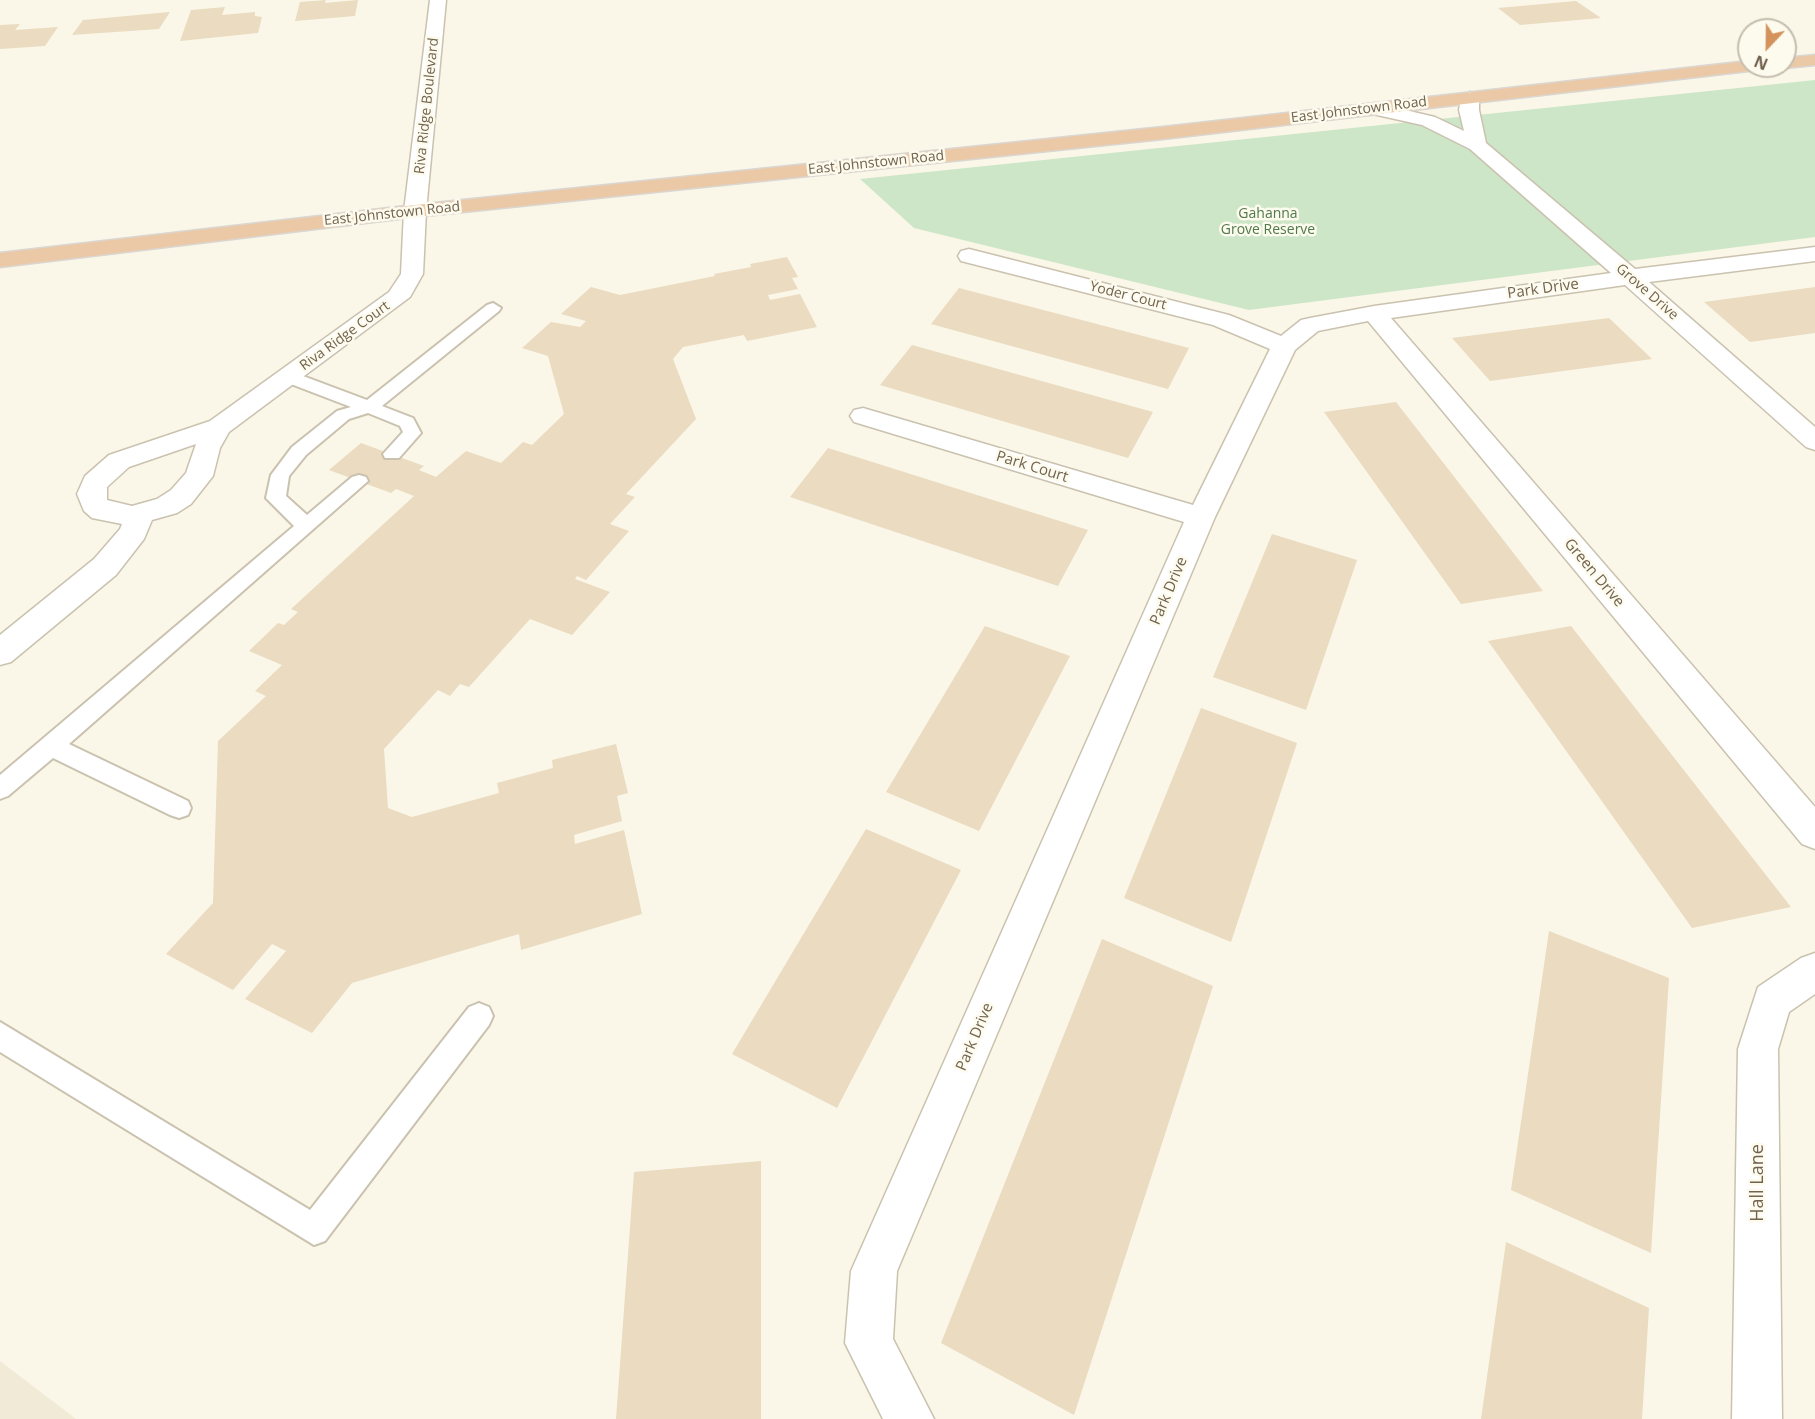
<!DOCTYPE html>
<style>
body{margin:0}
#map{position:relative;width:1815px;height:1419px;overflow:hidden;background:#faf7e8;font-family:"Open Sans",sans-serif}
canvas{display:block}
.north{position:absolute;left:1737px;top:18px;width:60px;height:60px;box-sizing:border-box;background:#fdfaee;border:2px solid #c5beae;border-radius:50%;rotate:202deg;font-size:16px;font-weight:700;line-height:24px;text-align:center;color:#71634f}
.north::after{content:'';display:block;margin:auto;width:21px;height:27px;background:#d4935c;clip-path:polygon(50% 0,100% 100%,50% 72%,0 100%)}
</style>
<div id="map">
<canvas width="1815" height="1419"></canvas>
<div class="north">N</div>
</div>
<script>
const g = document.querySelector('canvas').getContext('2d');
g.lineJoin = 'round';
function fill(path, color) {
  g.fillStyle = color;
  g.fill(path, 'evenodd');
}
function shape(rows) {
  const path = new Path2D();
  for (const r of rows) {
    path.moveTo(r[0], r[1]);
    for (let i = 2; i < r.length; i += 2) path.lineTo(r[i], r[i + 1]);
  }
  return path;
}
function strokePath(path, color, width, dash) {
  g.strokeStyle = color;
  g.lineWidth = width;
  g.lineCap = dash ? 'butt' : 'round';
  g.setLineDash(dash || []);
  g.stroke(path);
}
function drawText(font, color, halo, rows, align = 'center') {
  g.font = font + ' "Open Sans",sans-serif';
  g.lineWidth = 5;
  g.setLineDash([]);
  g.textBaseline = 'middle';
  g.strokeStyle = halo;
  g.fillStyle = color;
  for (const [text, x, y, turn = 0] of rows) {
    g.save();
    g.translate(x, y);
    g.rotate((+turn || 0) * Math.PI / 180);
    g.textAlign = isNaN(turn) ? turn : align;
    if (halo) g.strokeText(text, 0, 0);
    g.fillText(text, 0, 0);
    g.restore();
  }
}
fill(shape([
 [0,1361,76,1419,0,1419]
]), '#f0ead7');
fill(shape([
 [1815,80,1815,237,1249,310,914,228,860,179]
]), '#cde6c8');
fill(shape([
 [326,0,325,3,358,0,355,16,295,21,300,2],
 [1576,1,1601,18,1520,25,1498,8],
 [225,7,222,15,255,12,255,16,262,17,258,33,180,41,191,10],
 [170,12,159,29,72,35,83,20],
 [20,24,15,30,58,27,45,46,0,49,0,25],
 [787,257,798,277,792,278,798,289,768,295,770,300,800,294,817,327,747,341,744,335,683,347,673,359,696,419,626,494,635,497,610,524,629,531,586,580,577,576,575,579,610,592,572,635,530,619,469,687,460,684,450,696,438,690,384,749,388,808,412,817,499,793,497,783,553,768,552,760,616,744,628,793,617,796,622,821,574,835,575,844,624,830,642,914,521,950,519,934,352,983,312,1033,245,999,286,951,272,944,233,990,166,954,213,903,218,741,266,696,255,691,282,665,249,651,278,623,284,625,298,612,291,609,414,496,396,489,391,493,329,470,361,443,424,466,419,470,436,477,466,451,501,463,523,442,532,445,564,414,548,356,522,348,551,322,580,327,586,321,561,314,591,287,620,295,715,276,714,274,751,267,750,264],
 [1815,287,1815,333,1750,342,1704,302],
 [959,288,1189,348,1168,389,931,324],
 [1609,318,1652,359,1490,381,1452,338],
 [912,345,1153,412,1128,458,880,385],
 [1396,402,1543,591,1461,604,1324,412],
 [828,448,1088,530,1058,586,790,497],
 [1272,534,1357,560,1306,710,1213,677],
 [985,626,1070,656,979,831,886,792],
 [1571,626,1791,907,1692,928,1488,641],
 [1201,708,1297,743,1231,942,1124,898],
 [866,829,961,870,837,1108,732,1054],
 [1549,931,1669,978,1651,1253,1511,1190],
 [1102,939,1213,986,1074,1415,941,1343],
 [761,1161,761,1419,616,1419,634,1172],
 [1506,1242,1649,1308,1642,1419,1481,1419]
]), '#eadbc1');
const lane = shape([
 [493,303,501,308,499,311,382,406,413,418,421,433,399,458,385,458,383,454,403,432,400,426,368,413,349,419,306,455,289,476,286,496,307,515,352,477,359,475,366,477,368,481,69,744,188,801,191,808,188,815,179,818,170,815,53,758,8,796,0,799,0,775,294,526,266,498,271,475,292,447,337,411,351,407,283,381,280,377,283,373,295,373,367,400,487,305,493,303],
 [479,1003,489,1007,493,1016,489,1025,325,1241,314,1245,0,1052,0,1022,310,1210,469,1007,479,1003]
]);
const street = shape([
 [430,0,446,0,426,211,423,274,410,297,229,432,220,448,213,476,191,504,177,513,152,520,144,539,116,575,11,662,0,665,0,635,94,559,120,529,122,524,92,518,84,511,77,494,85,476,109,455,210,421,389,292,401,274,404,211,430,0],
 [196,444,186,473,171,490,157,499,132,506,107,500,107,487,129,467,196,444],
 [1470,92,1479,98,1479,110,1486,143,1635,269,1815,247,1815,261,1649,282,1815,427,1815,450,1806,447,1625,285,1391,318,1815,807,1815,849,1802,844,1368,321,1318,331,1295,350,1215,517,897,1271,893,1339,934,1419,883,1419,845,1343,851,1271,1184,522,854,422,850,416,854,410,863,408,1193,505,1270,349,1213,325,961,261,958,256,961,251,969,249,1229,315,1281,336,1301,320,1310,318,1374,306,1611,273,1470,149,1422,125,1368,113,1365,109,1375,103,1435,117,1464,131,1459,110,1461,98,1470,92],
 [1815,953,1815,994,1789,1012,1778,1049,1782,1419,1732,1419,1738,1049,1758,987,1801,958,1815,953]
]);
const highway = shape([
 [1815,55,1815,65,1785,68,1778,66,1785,66,1785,58,1815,55],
 [1749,61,1749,66,1760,66,1757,70,1163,139,415,217,0,267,0,253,415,205,1163,127,1749,61]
]);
strokePath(lane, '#cac2af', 4);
strokePath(street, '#cac2af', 3);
strokePath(highway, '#dad6d1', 3);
fill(lane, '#fff');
fill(street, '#fff');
fill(highway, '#ecc9a6');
drawText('14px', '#71634f', '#fdfaee', [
 ["Riva Ridge Boulevard",427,106,-84],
 ["East Johnstown Road",1359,110,-7],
 ["East Johnstown Road",876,163,-6],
 ["East Johnstown Road",392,214,-6],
 ["Grove Drive",1647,292,41],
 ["Yoder Court",1128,296,14],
 ["Riva Ridge Court",345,336,-36]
]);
drawText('14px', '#4f7a4c', '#fdfaee', [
 ["Gahanna",1268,214],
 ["Grove Reserve",1268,230]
]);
drawText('15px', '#71634f', '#fdfaee', [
 ["Park Drive",1543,289,-8],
 ["Park Court",1032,467,17],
 ["Green Drive",1594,573,50],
 ["Park Drive",1169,591,-67],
 ["Park Drive",975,1037,-67]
]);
drawText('18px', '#71634f', '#fdfaee', [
 ["Hall Lane",1758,1183,-90]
]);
</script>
